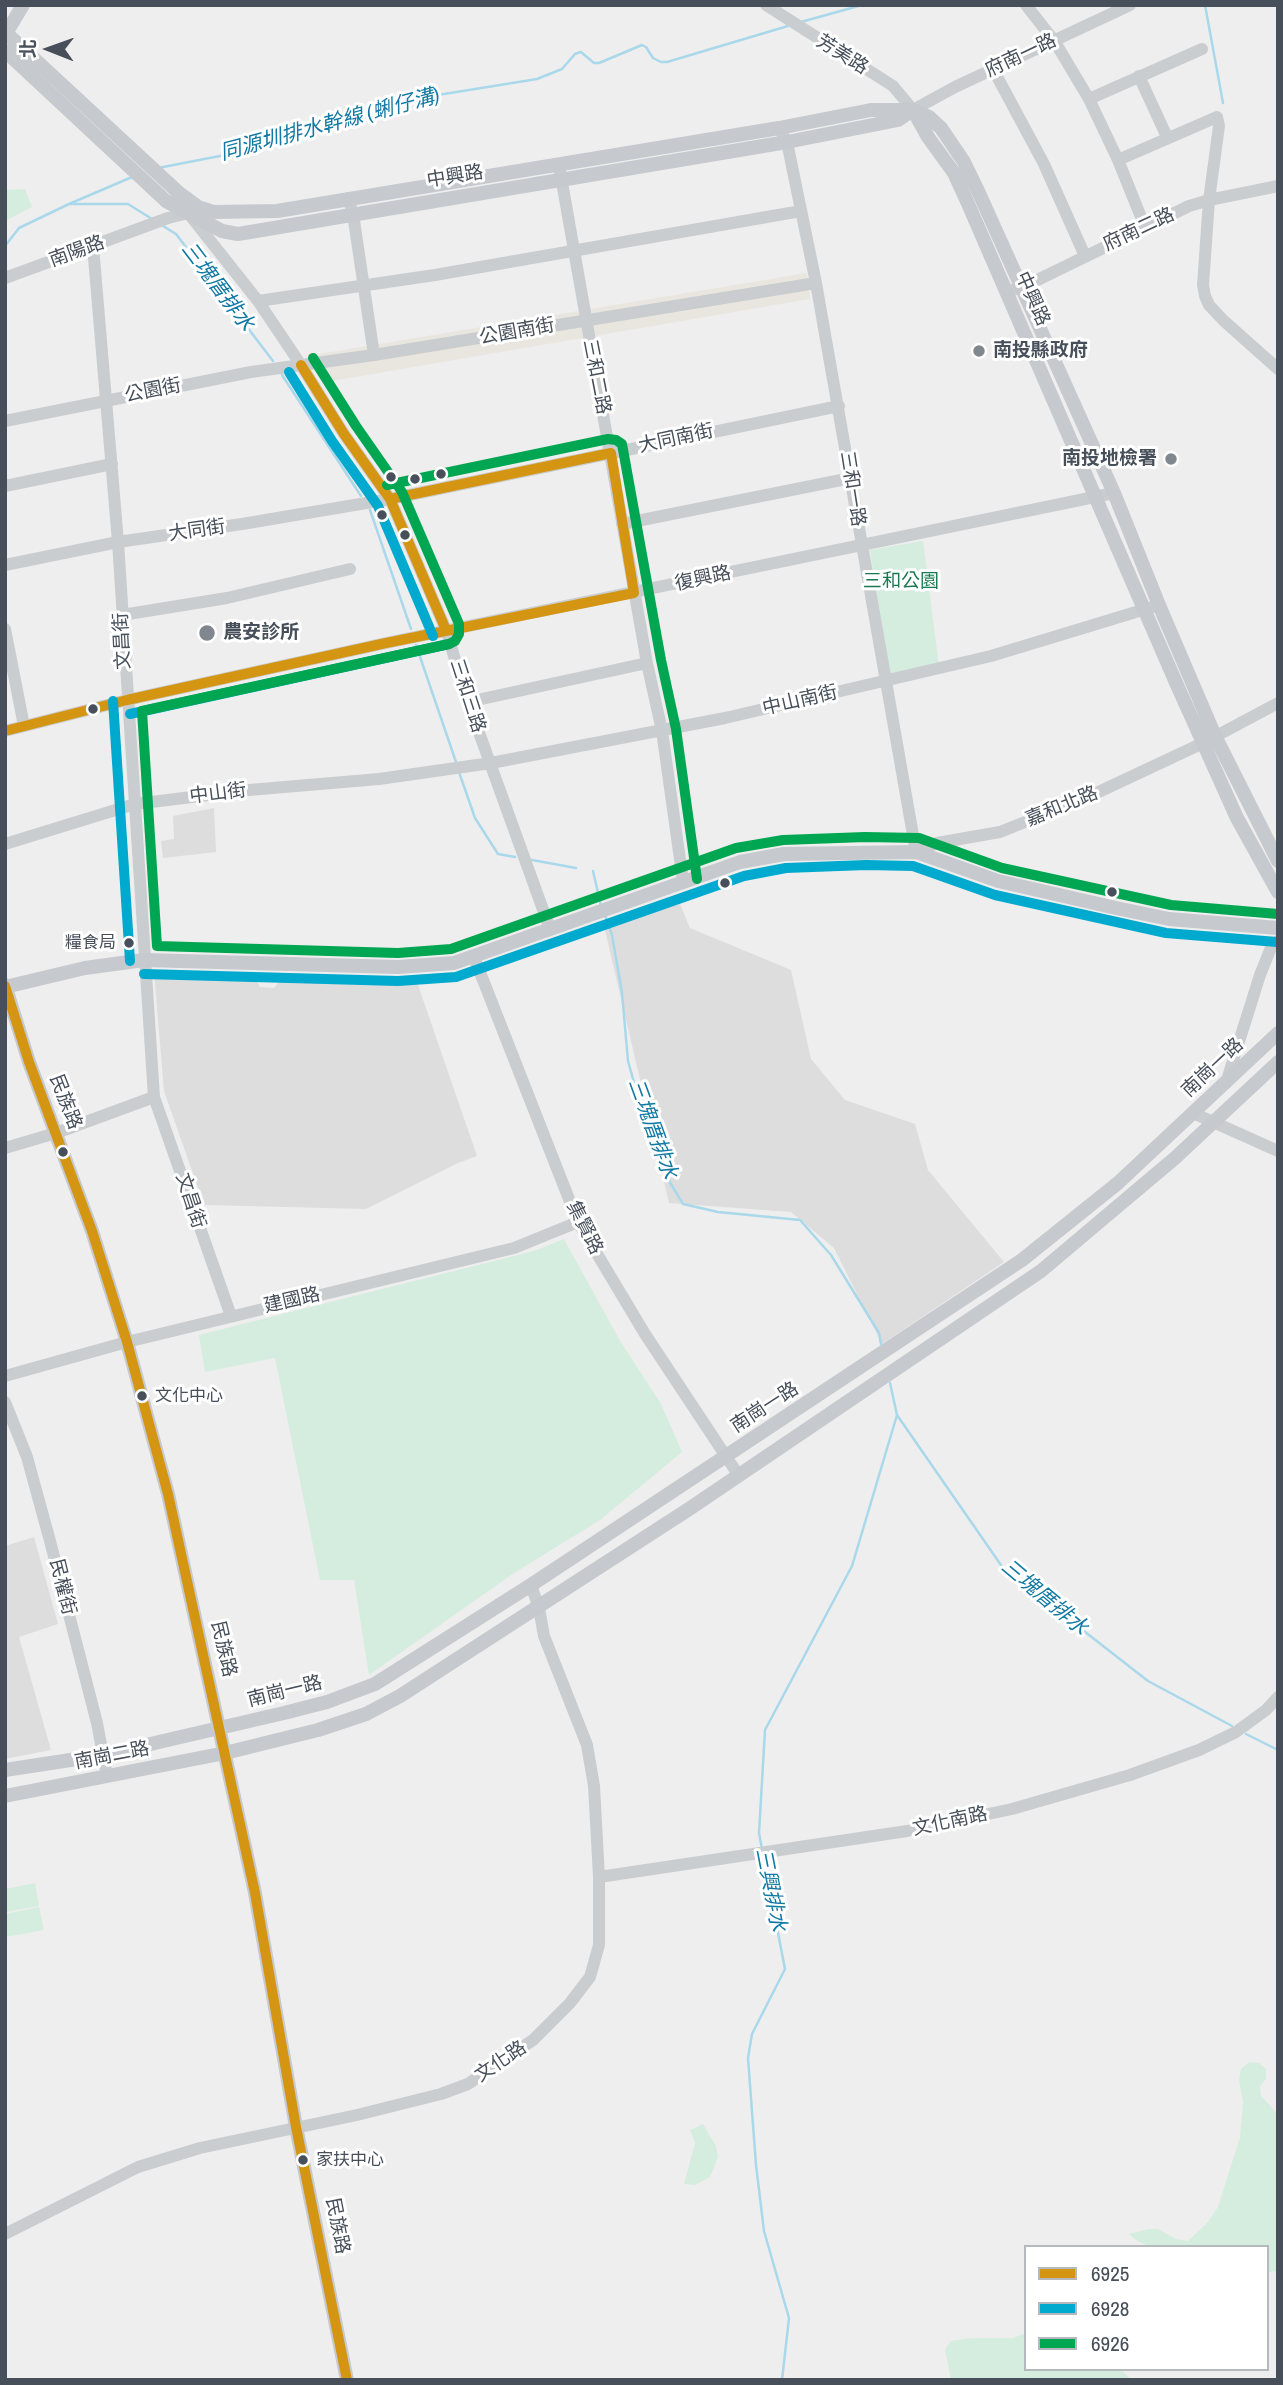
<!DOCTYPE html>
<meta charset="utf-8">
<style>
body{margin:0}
#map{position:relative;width:1283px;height:2385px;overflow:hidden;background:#efeeee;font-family:"Archivo Narrow","Noto Sans TC",sans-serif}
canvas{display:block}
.frame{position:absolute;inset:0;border:7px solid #464f5a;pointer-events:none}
.legend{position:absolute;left:1024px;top:2245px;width:245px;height:126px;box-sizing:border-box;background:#fff;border:2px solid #b5b9bd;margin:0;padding:9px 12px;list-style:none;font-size:21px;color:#464f5a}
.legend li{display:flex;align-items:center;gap:14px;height:35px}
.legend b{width:35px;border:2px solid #b5b9bd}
.north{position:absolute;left:14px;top:14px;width:70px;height:70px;-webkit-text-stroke:5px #fff;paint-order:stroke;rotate:271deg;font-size:19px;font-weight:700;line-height:28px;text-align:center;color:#464f5a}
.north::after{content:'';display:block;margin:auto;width:24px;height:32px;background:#464f5a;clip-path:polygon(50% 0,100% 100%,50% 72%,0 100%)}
</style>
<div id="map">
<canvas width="1283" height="2385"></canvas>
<div class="frame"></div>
<ul class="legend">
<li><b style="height:9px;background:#d49512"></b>6925</li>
<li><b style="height:9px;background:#00a9ce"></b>6928</li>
<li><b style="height:9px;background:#00a651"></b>6926</li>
</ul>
<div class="north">北</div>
</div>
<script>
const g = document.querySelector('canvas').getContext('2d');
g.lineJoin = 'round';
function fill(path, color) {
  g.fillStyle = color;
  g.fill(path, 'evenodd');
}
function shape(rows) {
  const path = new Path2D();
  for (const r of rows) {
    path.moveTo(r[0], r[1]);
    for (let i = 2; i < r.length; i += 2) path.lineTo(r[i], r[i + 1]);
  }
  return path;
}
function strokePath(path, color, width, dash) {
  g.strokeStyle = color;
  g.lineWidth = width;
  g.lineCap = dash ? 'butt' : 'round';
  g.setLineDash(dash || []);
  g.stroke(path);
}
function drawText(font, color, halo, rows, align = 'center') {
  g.font = font + ' "Archivo Narrow","Noto Sans TC",sans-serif';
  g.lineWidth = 6;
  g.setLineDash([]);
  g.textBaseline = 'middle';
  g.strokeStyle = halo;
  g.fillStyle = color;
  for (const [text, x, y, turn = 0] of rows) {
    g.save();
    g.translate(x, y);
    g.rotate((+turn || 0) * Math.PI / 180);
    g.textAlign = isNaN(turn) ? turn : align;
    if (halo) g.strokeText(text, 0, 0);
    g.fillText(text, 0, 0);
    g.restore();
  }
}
fill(shape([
 [807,273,810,299,326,382,307,356]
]), '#e8e6de');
fill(shape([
 [214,808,216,852,163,858,161,841,174,839,173,816],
 [680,904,690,928,791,970,811,1059,845,1100,915,1124,928,1170,1004,1262,882,1344,834,1248,791,1212,669,1203,604,926],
 [154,972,254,977,260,987,274,988,283,977,417,982,477,1156,458,1163,366,1209,204,1205,164,1091],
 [34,1537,58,1624,19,1637,51,1750,5,1759,5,1546]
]), '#ddddde');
fill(shape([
 [25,189,32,207,5,221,5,190],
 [923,541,939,666,889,678,870,550],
 [564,1239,619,1339,661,1404,682,1452,600,1520,514,1573,369,1675,354,1580,320,1580,275,1358,205,1372,199,1335,534,1251],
 [35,1883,39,1906,5,1912,5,1889],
 [39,1907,44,1930,5,1937,5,1914],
 [1249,2062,1259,2063,1266,2069,1266,2079,1260,2086,1261,2096,1278,2114,1278,2217,1276,2222,1278,2224,1278,2271,1267,2272,1267,2247,1150,2247,1136,2240,1129,2234,1148,2229,1158,2229,1176,2239,1188,2241,1207,2223,1218,2207,1240,2137,1243,2102,1239,2080,1241,2069],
 [703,2124,716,2146,718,2157,710,2177,695,2185,684,2184,695,2143,690,2130],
 [1026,2333,1026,2369,1120,2369,1132,2380,951,2380,945,2349,951,2341,972,2338,1013,2338]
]), '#d4eddf');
strokePath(shape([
 [1205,5,1223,103],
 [801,22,862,5],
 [158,168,261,148,351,123,407,100,537,79,562,69,575,54,581,52,594,63,599,63,642,45,646,47,653,58,661,62,667,62,788,26],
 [69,204,132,177],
 [163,226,176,234,273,361],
 [5,246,19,228,69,204,128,204,152,219],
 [282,375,361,496],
 [370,510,411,629],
 [416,645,456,762],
 [459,772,475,818,498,854,515,857],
 [532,860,576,868],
 [593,871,601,906],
 [605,915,612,935,622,993,628,1061,644,1118,663,1171,683,1204,718,1212,800,1220,831,1255,879,1333,881,1344],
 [890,1383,897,1415,1003,1568,1148,1681,1232,1726],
 [1246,1734,1278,1750],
 [762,1849,759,1833,765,1730,852,1566,897,1415],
 [763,1856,785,1969,752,2034,748,2058,756,2165,764,2231,789,2318,782,2380]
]), '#a9d8ea', 2.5);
strokePath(shape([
 [766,5,893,86,913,110,955,87,1130,5],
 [1026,5,1055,42,1089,99,1118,160,1145,227],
 [993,69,1044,164,1085,256],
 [1139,76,1167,137],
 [1089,99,1202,49],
 [779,128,787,142,816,283,916,852,937,843,1000,832,1090,796,1203,743,1278,703],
 [1118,160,1217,117,1219,126,1209,200,1203,285,1205,296,1209,305,1223,320,1278,369],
 [560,171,647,663,662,731,683,881],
 [348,198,353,214,374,355],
 [189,214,258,301,301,365,344,434,390,499,446,630,468,702,550,929],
 [93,246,118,542,154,1097,231,1316],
 [5,278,168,218,193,212],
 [1012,290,1021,288,1189,206,1209,200,1278,186],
 [258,301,435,275,801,211],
 [5,421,251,372,374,355,816,283],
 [5,486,112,464],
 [622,524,851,478],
 [5,565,118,542,242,524,390,499,839,406],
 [122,615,227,598,350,569],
 [5,629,24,726],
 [468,702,647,663],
 [5,731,127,700,386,643,1114,493],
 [5,844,135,804,249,790,379,779,491,763,725,718,991,656,1159,605],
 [474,957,578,1222,645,1334,739,1476],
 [1226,1083,1260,975,1272,945,1278,941],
 [1193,1113,1278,1151],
 [5,1148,56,1133,154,1097],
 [5,1376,127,1342,514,1248,578,1222],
 [5,1402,27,1457,50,1541,97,1723,107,1776],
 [599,1877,907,1831,1012,1809,1130,1775,1199,1750,1236,1732,1266,1710,1278,1697],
 [5,2234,138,2167,200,2148,357,2115,441,2094,468,2084,533,2040,570,2003,590,1977,599,1945,599,1877,594,1786,587,1745,544,1636,539,1608,531,1585]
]), '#cacdcf', 12);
strokePath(shape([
 [5,32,179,193,198,207,213,212,277,211,779,128,871,110,913,110,929,117,941,128,964,162,979,193,1114,493,1159,605,1215,736,1278,861],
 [5,35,23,5],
 [5,51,166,201,222,231,238,234,787,142,898,120,911,111],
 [913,110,928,137,954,173,966,199,1177,685,1237,818,1278,892],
 [5,985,29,1062,92,1231,127,1342,168,1494,255,1893,296,2127,347,2380],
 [5,987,85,968,144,960,398,967,454,963,740,862,784,854,916,852,998,881,1116,908,1169,919,1278,928],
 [5,1770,103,1755,284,1713,327,1702,375,1684,531,1585,1022,1260,1118,1183,1278,1033],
 [5,1796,225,1753,318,1730,366,1714,400,1696,689,1509,1041,1271,1175,1158,1278,1062]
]), '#c6c9cd', 14);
strokePath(shape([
 [301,365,344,434,390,499,446,630],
 [5,731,127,700,386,643,634,593,611,453,390,499],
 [5,986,29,1062,92,1231,127,1342,168,1494,255,1893,296,2127,347,2380]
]), '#d49512', 10);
strokePath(shape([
 [289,372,332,441,378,506,433,636],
 [113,701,130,961],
 [130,714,449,644],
 [144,974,398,981,456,977,744,876,786,868,866,865,913,866,995,895,1166,933,1277,942]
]), '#00a9ce', 10);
strokePath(shape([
 [313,358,356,426,402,492,459,624,459,634,455,641,449,644,142,711,157,946,398,953,451,949,736,848,783,840,865,837,919,838,1002,868,1171,905,1278,914],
 [387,485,608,439,616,440,622,444,661,660,676,729,697,879]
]), '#00a651', 10);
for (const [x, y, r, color] of [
 [979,351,7,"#81878e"],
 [1171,459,7,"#81878e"],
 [441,474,6,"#464f5a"],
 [391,477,6,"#464f5a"],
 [415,479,6,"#464f5a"],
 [382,515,6,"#464f5a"],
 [405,535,6,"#464f5a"],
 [207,633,9,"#81878e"],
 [93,709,6,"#464f5a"],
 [725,883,6,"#464f5a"],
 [1112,892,6,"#464f5a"],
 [129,943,6,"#464f5a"],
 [63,1152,6,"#464f5a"],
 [142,1396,6,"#464f5a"],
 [303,2160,6,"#464f5a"]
]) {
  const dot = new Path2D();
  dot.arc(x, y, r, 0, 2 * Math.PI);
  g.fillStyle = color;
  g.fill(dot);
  strokePath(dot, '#fff', 2.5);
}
drawText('17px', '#464f5a', '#fff', [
 ["糧食局",116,943,"right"],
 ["文化中心",155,1396],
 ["家扶中心",316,2160]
], 'left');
drawText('19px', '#464f5a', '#fff', [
 ["芳美路",842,55,32],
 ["府南一路",1021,56,-25],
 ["中興路",455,177,-9],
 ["府南二路",1139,230,-25],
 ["南陽路",77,252,-20],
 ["中興路",1032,299,66],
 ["公園南街",517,332,-10],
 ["三和二路",596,377,79],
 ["公園街",153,391,-11],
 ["大同南街",676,439,-12],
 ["三和一路",852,489,81],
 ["大同街",197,531,-8],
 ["復興路",703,579,-12],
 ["文昌街",123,641,-93],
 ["三和三路",467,696,72],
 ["中山南街",800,701,-13],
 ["中山街",218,794,-7],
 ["嘉和北路",1062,807,-22],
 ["南崗一路",1213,1068,-43],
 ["民族路",65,1102,69],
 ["文昌街",190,1201,72],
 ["集賢路",584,1228,63],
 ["建國路",292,1301,-13],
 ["南崗一路",765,1408,-33],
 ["民權街",62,1587,76],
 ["民族路",223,1649,77],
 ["南崗一路",285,1692,-14],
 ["南崗二路",112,1756,-11],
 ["文化南路",950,1822,-12],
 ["文化路",501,2062,-34],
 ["民族路",337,2226,79]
]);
drawText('bold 19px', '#464f5a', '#fff', [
 ["南投縣政府",993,351],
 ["南投地檢署",1157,459,"right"],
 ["農安診所",223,633]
], 'left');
drawText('19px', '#1a7950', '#fff', [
 ["三和公園",901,582]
]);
drawText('italic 21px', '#1179a3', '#fff', [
 ["同源圳排水幹線 (蜊仔溝)",330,125,-15],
 ["三塊厝排水",217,287,53],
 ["三塊厝排水",652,1129,70],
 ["三塊厝排水",1044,1598,40],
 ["三興排水",770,1890,79]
]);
</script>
